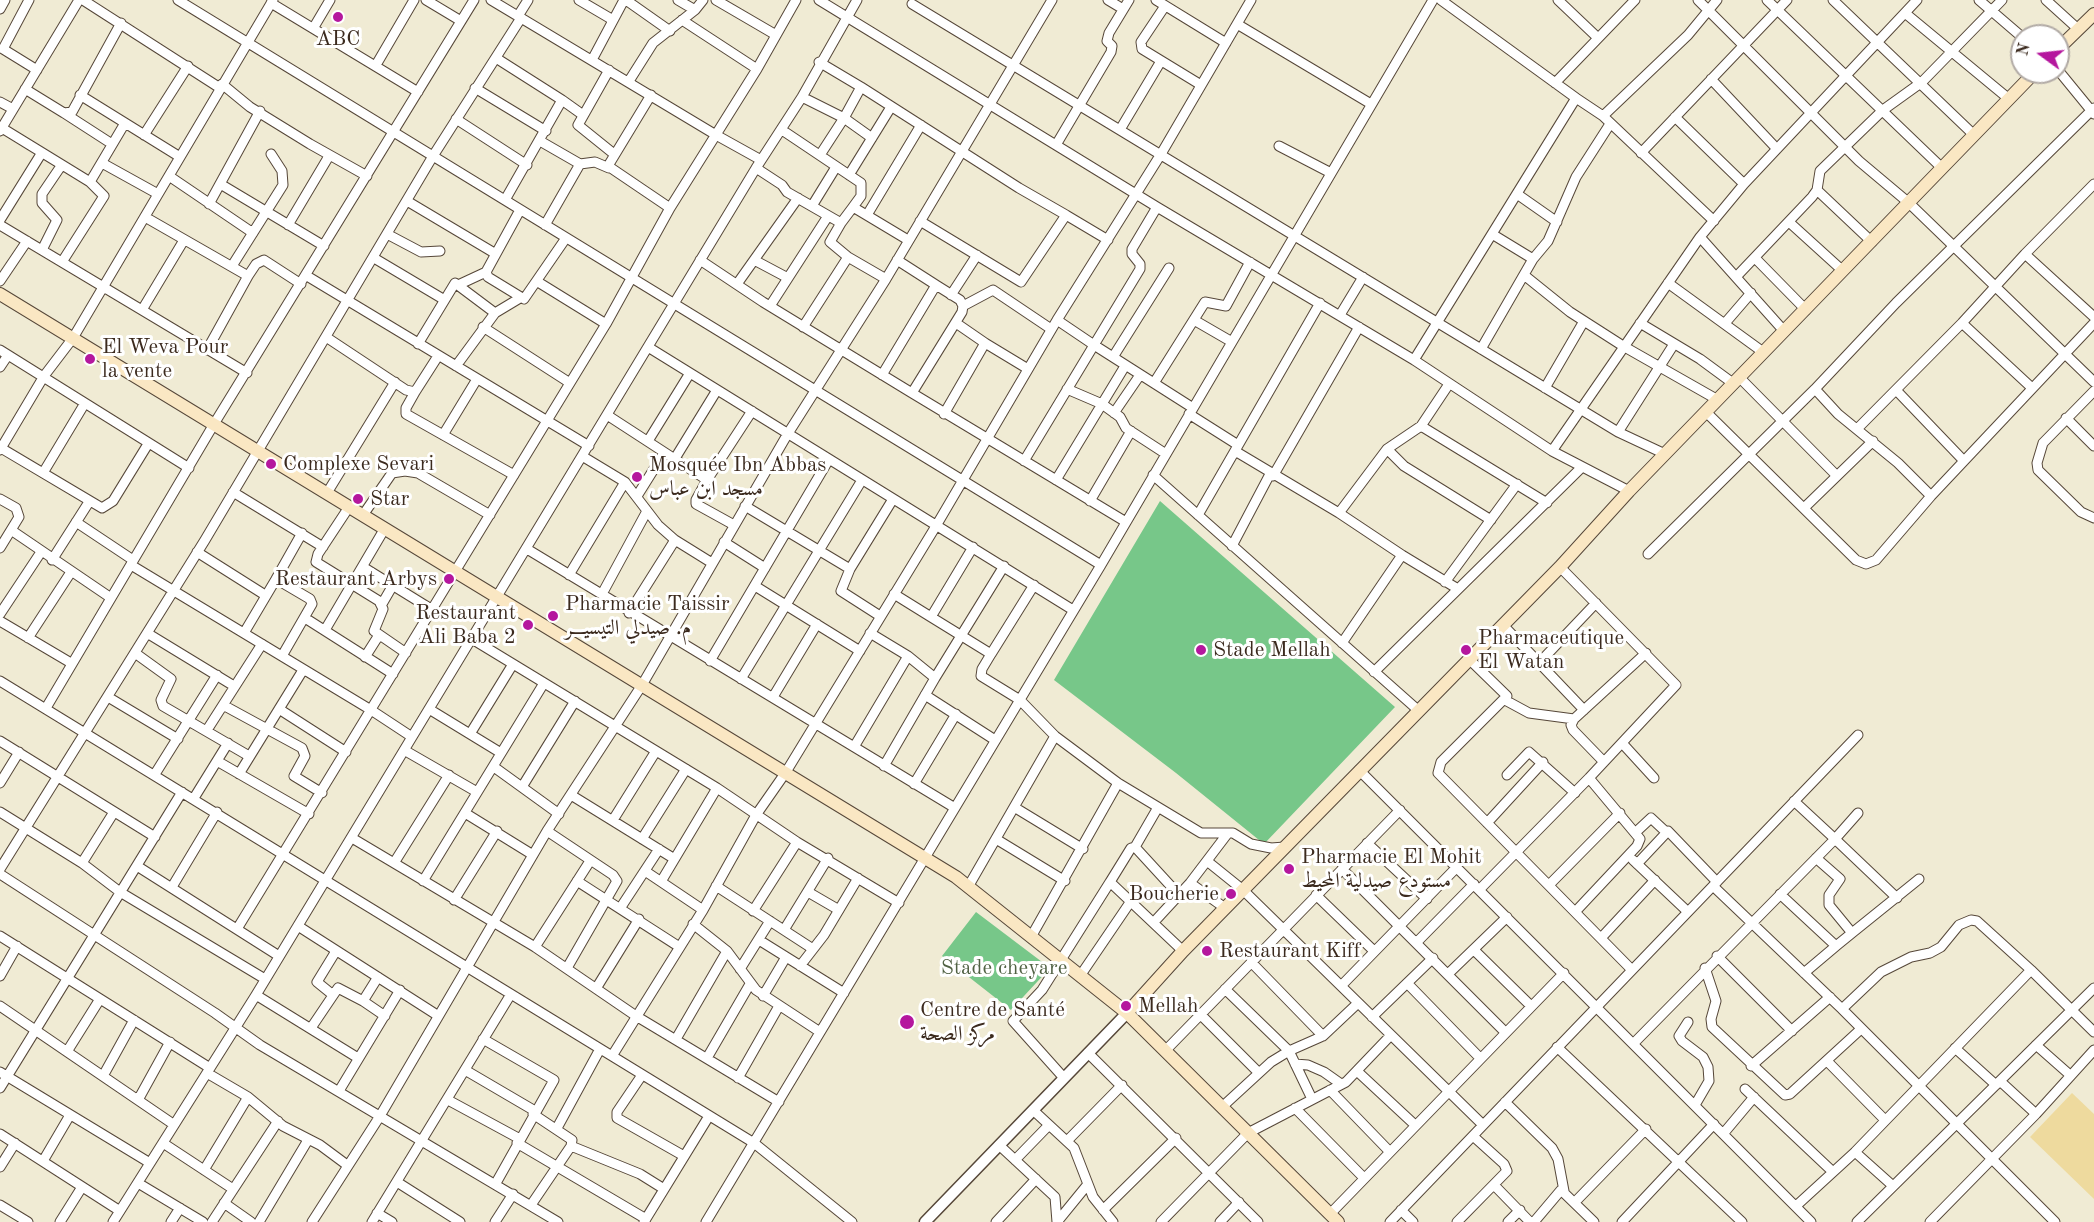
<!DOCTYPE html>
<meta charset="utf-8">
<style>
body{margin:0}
#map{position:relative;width:2094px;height:1222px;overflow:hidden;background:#f0ebd4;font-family:"Old Standard TT",serif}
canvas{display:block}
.north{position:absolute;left:2010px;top:24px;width:60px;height:60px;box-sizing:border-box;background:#fff;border:2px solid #b1aaa5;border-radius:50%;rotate:285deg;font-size:16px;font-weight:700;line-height:24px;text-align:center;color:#3b2a1e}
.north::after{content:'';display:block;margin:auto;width:21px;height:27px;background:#b5179e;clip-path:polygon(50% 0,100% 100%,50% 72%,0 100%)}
</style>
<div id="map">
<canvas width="2094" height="1222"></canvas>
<div class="north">N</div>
</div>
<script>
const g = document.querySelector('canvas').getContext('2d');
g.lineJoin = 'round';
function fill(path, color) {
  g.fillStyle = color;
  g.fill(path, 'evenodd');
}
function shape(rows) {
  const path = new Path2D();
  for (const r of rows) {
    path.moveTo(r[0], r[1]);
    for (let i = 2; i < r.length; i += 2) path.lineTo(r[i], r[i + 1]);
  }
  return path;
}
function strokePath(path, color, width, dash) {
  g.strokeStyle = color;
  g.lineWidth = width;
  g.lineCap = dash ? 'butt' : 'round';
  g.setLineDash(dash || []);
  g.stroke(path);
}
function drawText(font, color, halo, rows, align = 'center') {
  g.font = font + ' "Old Standard TT",Amiri,serif';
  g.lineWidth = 6;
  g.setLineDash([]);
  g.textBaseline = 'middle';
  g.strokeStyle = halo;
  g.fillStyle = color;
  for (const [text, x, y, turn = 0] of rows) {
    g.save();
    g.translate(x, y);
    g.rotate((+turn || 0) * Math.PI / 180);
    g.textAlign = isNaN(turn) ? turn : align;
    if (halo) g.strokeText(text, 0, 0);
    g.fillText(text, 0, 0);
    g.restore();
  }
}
fill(shape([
 [1160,501,1395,707,1264,844,1176,773,1054,680],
 [976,912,1050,968,1011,1010,942,956]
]), '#77c789');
fill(shape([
 [2072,1093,2094,1114,2094,1199,2030,1137]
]), '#eeda9e');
const minor = shape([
 [29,0,3,49,37,70],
 [83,0,220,88],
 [178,0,1101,565],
 [426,0,461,21],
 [491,0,716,135,761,160],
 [579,0,613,20],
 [626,0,670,31],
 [678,0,695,10],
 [716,0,776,35],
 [819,0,1157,207,1414,360,1552,451,1629,491],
 [1108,0,1123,9],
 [1156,0,1226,43],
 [1558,0,1598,38],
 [1698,0,1859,161,1909,203,2094,382],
 [1767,0,1942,168],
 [1833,0,1974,135],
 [1979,0,2022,37],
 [2046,0,2078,29],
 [271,3,418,92],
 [912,4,1618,432,1665,454],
 [1165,6,1141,42,1142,49,1201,85],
 [0,9,5,0],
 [1905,13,2009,99],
 [518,16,528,0],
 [682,20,757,69],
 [1237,24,1371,104],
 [314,27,330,0],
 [496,58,562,100,505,200],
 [592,60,624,0],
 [819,62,861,87,844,118,872,138],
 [376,65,414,0],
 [609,70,578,125,614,154],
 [2058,70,2094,114],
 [1711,79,1777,149],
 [629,81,653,43,695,10,703,0],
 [1555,83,1635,0],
 [222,84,250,107,310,144,367,176],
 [861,87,1019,188,1066,215,1021,282,920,221],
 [475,88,546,131],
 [25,89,64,113,72,112,121,23],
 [80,95,180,157],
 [651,95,608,166,670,208],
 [802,97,844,118,820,155],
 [1576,98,1603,116,1714,221],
 [562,100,583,115],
 [0,102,13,109],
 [64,113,112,144],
 [1603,116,1688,35,1717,0],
 [1675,117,1744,184],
 [456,119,527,165],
 [2,128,90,182],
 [1121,128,1161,61],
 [782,130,861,183,861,196,853,207],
 [0,131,79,0],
 [144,135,188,66],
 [540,141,580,164],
 [1056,145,1111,52,1112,46,1107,41,1109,33,1129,0],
 [1279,146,1331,173],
 [1641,153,1787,0],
 [102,163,158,194],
 [756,168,782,185,787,192,841,223,853,207,908,240],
 [849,175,891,107],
 [169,176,253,233],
 [222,185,324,246],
 [1817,190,1872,242],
 [1517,194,1557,222],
 [407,201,496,254],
 [209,204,260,111],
 [812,206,836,167],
 [867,215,921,125],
 [1066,215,1108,240],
 [145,217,248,276,207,350],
 [0,220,41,154],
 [1789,222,1843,271],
 [0,225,247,373],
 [288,225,329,156],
 [545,225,580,164,595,162,609,168],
 [387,234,421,252,440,251],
 [1492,234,1533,259],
 [42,250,57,220,42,203,42,194,61,166],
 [2025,254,2094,184],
 [848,257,886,279],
 [374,258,443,299],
 [1755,258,1806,310],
 [700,260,763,302,912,393],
 [756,261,788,278],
 [62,262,104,196,90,182,125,123],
 [232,266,283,185,282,171,271,154],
 [486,272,488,277,524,299,566,238],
 [1524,275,1570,312,1623,346,1718,400],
 [248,276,256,264,264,260,301,284],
 [307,276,589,446],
 [1736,277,1812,197,1817,190,1820,171,1883,110,1922,82,2002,0],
 [0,281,27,241],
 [538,282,606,324],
 [1668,283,1763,352],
 [737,284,798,198],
 [458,285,486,272,520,210],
 [936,285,960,300,963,306,962,312,912,393,1126,522],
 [951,295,977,255],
 [770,306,828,216],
 [963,306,993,290,1051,329],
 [142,310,184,240],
 [1340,315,1363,277],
 [1057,320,1094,345,1140,269,1140,264,1132,254,1132,249,1157,207],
 [1194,320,1232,342],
 [1726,322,1751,293],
 [1640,323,1700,359,1734,384],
 [1962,323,2032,388],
 [483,327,570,383],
 [803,327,848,257,830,242,841,223],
 [1784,331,1700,237,1744,184,1917,0],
 [326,337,406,390,415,392,438,356],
 [985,343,1028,369],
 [418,344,455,283,495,313],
 [648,347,1073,610],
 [1481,349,1533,259,1548,241,1576,177,1610,124],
 [0,350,189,468],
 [1113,357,1169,268],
 [1414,360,1576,98,1441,0],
 [456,366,495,313,520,298],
 [0,367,8,355],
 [882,375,936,285,897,260],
 [1740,378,1837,476],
 [1154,383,1205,302,1226,306,1250,262],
 [1545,388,1584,321],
 [1067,389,1102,404,1120,417,1126,428,1166,454],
 [1815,389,1838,414,1898,463,1931,496],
 [1896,390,1964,461],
 [2094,391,2043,443,2037,463,2038,470,2081,512,2094,518],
 [415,392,406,408,406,414,514,475],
 [1706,412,1856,560,1866,564,1876,560,1931,496,2094,323],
 [1114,413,1140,375],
 [944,414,985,343,956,323],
 [1189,414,1238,445],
 [607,415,707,480,752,411],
 [2066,418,2094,446],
 [1421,426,1547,503],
 [1858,428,1962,323,2025,254,2094,317],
 [1618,432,1674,344],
 [443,435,477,379],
 [648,441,690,373],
 [1,448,102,508,113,501,148,444],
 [1387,449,1404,466,1491,520],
 [0,450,44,376,73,338,273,0],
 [1235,451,1339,513,1387,449,1421,426,1449,384],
 [1552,451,1700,237],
 [582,456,625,482,658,525,675,540],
 [674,460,717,390],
 [1024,461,1094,345,1193,408],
 [43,473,85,403],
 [1153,475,1419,711],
 [1273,476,1359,327],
 [707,480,696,500,696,504,734,525],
 [1056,480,1125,366],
 [233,492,323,547],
 [327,493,395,382],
 [637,496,664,453],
 [0,499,16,508,19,517,0,548],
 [1090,501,1131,431],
 [745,506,850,569,893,499],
 [349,507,318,554,316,562,379,601,383,609,374,631,406,653],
 [1804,508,1873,441],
 [1339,513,1402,555],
 [363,515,392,473,405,471,418,473,490,515],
 [1198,515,1320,303],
 [76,522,133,560],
 [11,530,111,598],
 [724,542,765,568],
 [1232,546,1270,474],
 [527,549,955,808],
 [197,552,265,595],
 [1648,554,1815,389,1896,303,2094,108],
 [52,560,89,502],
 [131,565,371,710,412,737],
 [363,567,431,609],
 [850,569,841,591,880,616],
 [569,575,625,482],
 [276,579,302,533],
 [1445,582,1517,484],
 [755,586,860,651],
 [602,594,647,511],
 [894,594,931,617,973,547],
 [382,604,393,585],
 [629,613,675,540,712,563],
 [0,614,41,552],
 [931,617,991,654,1034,585],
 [305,618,393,674],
 [0,621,71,663],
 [1503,625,1584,710],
 [325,630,385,528],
 [147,633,234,686],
 [244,633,276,579,310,599,312,604,282,656],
 [28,638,71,572],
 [472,639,717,788,797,842,899,903],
 [1342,643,1402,555,1458,589],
 [135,653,171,679,161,700,163,706,249,756],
 [991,654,982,669,981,676,1020,700,1055,736,1118,783,1201,833,1233,833,1251,844,1271,848,1285,847],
 [365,657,379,635],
 [1469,659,1507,696,1441,762,1438,773,1631,969],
 [710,661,828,461],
 [1539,663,1596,603],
 [1374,672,1582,467],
 [935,678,1004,566],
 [741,679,862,480],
 [0,681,754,1143,852,1222],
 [925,695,995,740],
 [108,697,178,739],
 [773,697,817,624],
 [1505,700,1529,713,1574,719],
 [223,705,302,748,305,756,294,776,322,793],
 [46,708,214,424,474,0],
 [279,709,346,752],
 [429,709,501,753],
 [207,730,262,644],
 [470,734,513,664],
 [0,741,155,837],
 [1622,743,1654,778],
 [854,747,908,656,870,633],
 [404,750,477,792],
 [217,761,309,814],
 [1604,762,1573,730,1571,725,1574,719,1646,653],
 [884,766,935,678,908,656],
 [494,767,559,814],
 [1359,770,1811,1222],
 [155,774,217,675],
 [239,774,303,670],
 [1507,775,1529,752,1575,793],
 [0,783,19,752],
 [914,784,956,714],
 [522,787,575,701],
 [571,795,673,858],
 [194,798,228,743],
 [1014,807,1083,849],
 [0,812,82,863,120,892,265,979],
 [465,813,533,855],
 [1858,813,1835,839,1897,898],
 [613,820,656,751],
 [1487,823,1543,762],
 [547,831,613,875,617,881,567,968],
 [1636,832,1651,818,1666,832],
 [352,838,535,947,636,1016,779,1102],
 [642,839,686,769],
 [996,839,1065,881],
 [1367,843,1427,899],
 [1135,847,1157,809],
 [1816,858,1840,879,1829,895,1829,905,1852,933,1836,946],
 [1633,860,1688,912],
 [1207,861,1243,890,1483,1125],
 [82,863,114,812],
 [394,863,449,775],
 [1637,864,1668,831,1717,882],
 [137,866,279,956],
 [0,869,205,540,433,156,521,18],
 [1342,869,1505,1032],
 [645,871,703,910],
 [0,874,215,1013,260,1045,558,1222],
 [662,880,717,788],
 [423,881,544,683],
 [577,881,678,946],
 [1190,883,1225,908],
 [1549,885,1620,813],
 [716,886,813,949],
 [1713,886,1842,1009,2055,1222],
 [172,887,217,812],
 [968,887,1055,736],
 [1480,889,1589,778,1676,685,1560,567],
 [808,892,839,910],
 [1780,894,1836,946,1804,973],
 [1179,895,1135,847,1131,848,1110,882,1183,951],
 [1316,895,1374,951],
 [454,900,497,831],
 [621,907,659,849],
 [753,911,797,842],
 [1576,911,1637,846,1640,839,1589,778],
 [1154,922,1190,883,1228,833],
 [693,924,727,951,756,990,820,1032],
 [298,926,437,1015],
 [237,929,606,324,670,208,757,69,796,0],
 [784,930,828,858],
 [1852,933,1919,879],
 [0,936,210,1068],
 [1031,937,1118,783],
 [1601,938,1655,880],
 [759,940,844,993],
 [1417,942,1474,884],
 [535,947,590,861],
 [1474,950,1531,1006],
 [1717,956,1792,1031],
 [1251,962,1323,1036],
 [800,966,824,935,858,878],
 [1705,968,1716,1001,1711,1019,1712,1027,1785,1095,1790,1094,1861,1029],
 [740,969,770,921],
 [1448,974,1507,917],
 [0,976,17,946],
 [1080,976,1131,901],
 [1407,983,1480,1058],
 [1341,986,1457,867],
 [597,987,639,919],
 [1225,989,1289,1051,1312,1099],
 [256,995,358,1058],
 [333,995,317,982,336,951],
 [763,996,786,957],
 [363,1001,385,1016],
 [0,1006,173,1124],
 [1842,1009,1881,972,1911,957,1930,953,1941,947,1959,925,1971,920,1977,921,2031,970],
 [1200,1014,1258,1072],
 [1372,1017,1433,958],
 [1688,1022,1679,1036,1682,1041,1703,1057,1708,1067,1709,1081,1695,1105],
 [311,1028,338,988,363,1001,378,977],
 [483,1039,554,1080,496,1183],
 [676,1039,727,951],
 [1634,1043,1835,839,1794,801],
 [2036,1045,2070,1075],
 [1557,1047,1742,1222],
 [1955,1048,1996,1085],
 [68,1050,100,999],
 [1165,1051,1400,810],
 [1088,1053,1258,1222],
 [612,1056,703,910,756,815,786,772,936,526,1057,320,1161,154,1251,0],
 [707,1058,750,984],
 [1827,1061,1884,1119],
 [1295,1064,1308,1065,1324,1072,1341,1084],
 [1751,1066,1830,997],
 [465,1070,535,1111],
 [0,1072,150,1163],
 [1358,1072,1415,1125],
 [207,1073,248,1097,283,1126,320,1145,347,1165],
 [642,1075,617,1112,617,1118,684,1156],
 [103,1076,134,1020],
 [738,1078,779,1006],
 [1064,1078,1013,1021,1042,990,1110,882],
 [2000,1081,2036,1114],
 [0,1088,182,792],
 [1745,1089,1833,1172],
 [1330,1090,1390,1152],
 [339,1091,400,990],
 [138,1100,170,1042],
 [448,1100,520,1139],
 [1505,1102,1552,1148,1558,1159,1564,1191],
 [1222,1107,1271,1062,1289,1051,1323,1036,1358,1003],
 [1295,1108,1364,1178],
 [1033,1110,1074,1148,1093,1197,1113,1222],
 [557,1128,600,1049],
 [0,1134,120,1211],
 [1723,1134,1754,1097],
 [1067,1141,1122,1085],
 [163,1143,233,1189],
 [517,1143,646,1219],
 [999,1145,1055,1197,1057,1222],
 [571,1146,640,1174,664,1189],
 [1855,1152,1893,1186],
 [1015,1160,1049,1125],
 [43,1161,70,1115],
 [0,1167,15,1143],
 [204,1170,248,1097],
 [397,1182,460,1222],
 [138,1183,203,1222],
 [1494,1185,1530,1222],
 [1575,1202,1646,1129],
 [224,1203,251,1222],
 [0,1205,28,1222],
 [531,1205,571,1146,572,1140,533,1114],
 [1796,1206,1855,1152,2031,970,2094,1032],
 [1103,1210,1176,1138],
 [1401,1210,1413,1222],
 [377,1213,392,1222],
 [1330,1214,1564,973],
 [60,1222,82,1187],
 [113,1222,256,995,756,168,802,97,857,0],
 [171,1222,180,1208],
 [212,1222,278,1121],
 [259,1222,308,1140],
 [312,1222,380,1116,547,831,642,685,787,435,886,279,1052,0],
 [372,1222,511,994],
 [495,1222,513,1194],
 [644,1222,709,1116],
 [706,1222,1101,565,1433,0],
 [996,1222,1036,1179],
 [1057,1222,1088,1184],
 [1161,1222,1248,1133,1346,1082,1391,1035],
 [1220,1222,1239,1202],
 [1390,1222,1858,735],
 [1457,1222,1507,1171,1504,1164,1473,1136],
 [1508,1222,1520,1210],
 [1534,1222,1561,1190,1594,1222],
 [1622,1222,1714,1124],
 [1857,1222,2094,988],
 [1930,1222,2036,1114,2094,1050]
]);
const tertiary = shape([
 [925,1222,1127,1013]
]);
const secondary = shape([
 [2058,49,2094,14],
 [0,294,956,877,1127,1013,1338,1222],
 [1127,1013,1183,951,1560,567,1629,491,2035,72]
]);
strokePath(minor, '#564739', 11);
strokePath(tertiary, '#564739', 13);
strokePath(secondary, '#564739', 14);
strokePath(minor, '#fff', 9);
strokePath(tertiary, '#fff', 10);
strokePath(secondary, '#fae7c3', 12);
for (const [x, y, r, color] of [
 [338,17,6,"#b5179e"],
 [90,359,6,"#b5179e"],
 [271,464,6,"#b5179e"],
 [637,477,6,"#b5179e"],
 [358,499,6,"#b5179e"],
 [449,579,6,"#b5179e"],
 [553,616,6,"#b5179e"],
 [528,625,6,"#b5179e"],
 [1201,650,6,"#b5179e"],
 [1466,650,6,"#b5179e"],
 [1289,869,6,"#b5179e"],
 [1231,894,6,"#b5179e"],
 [1207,951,6,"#b5179e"],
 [1126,1006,6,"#b5179e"],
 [907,1022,8,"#b5179e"]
]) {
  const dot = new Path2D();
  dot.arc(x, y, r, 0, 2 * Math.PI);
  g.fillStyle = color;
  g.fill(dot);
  strokePath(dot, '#fff', 2);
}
drawText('21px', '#3b2a1e', '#fff', [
 ["ABC",338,39,"center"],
 ["El Weva Pour",102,347],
 ["la vente",102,371],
 ["Complexe Sevari",283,464],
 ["Mosquée Ibn Abbas",649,465],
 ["مسجد ابن عباس",649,489],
 ["Star",370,499],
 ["Restaurant Arbys",437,579,"right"],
 ["Pharmacie Taissir",565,604],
 ["م. صيدلي التيسيـــر",565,628],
 ["Restaurant",516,613,"right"],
 ["Ali Baba 2",516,637,"right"],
 ["Pharmaceutique",1478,638],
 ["El Watan",1478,662],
 ["Stade Mellah",1213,650],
 ["Pharmacie El Mohit",1301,857],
 ["مستودع صيدلية المحيط",1301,881],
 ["Boucherie",1219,894,"right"],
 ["Restaurant Kiff",1219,951],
 ["Mellah",1138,1006],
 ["Centre de Santé",920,1010],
 ["مركز الصحة",920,1034]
], 'left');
drawText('21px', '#506143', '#fff', [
 ["Stade cheyare",1004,968]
]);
</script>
